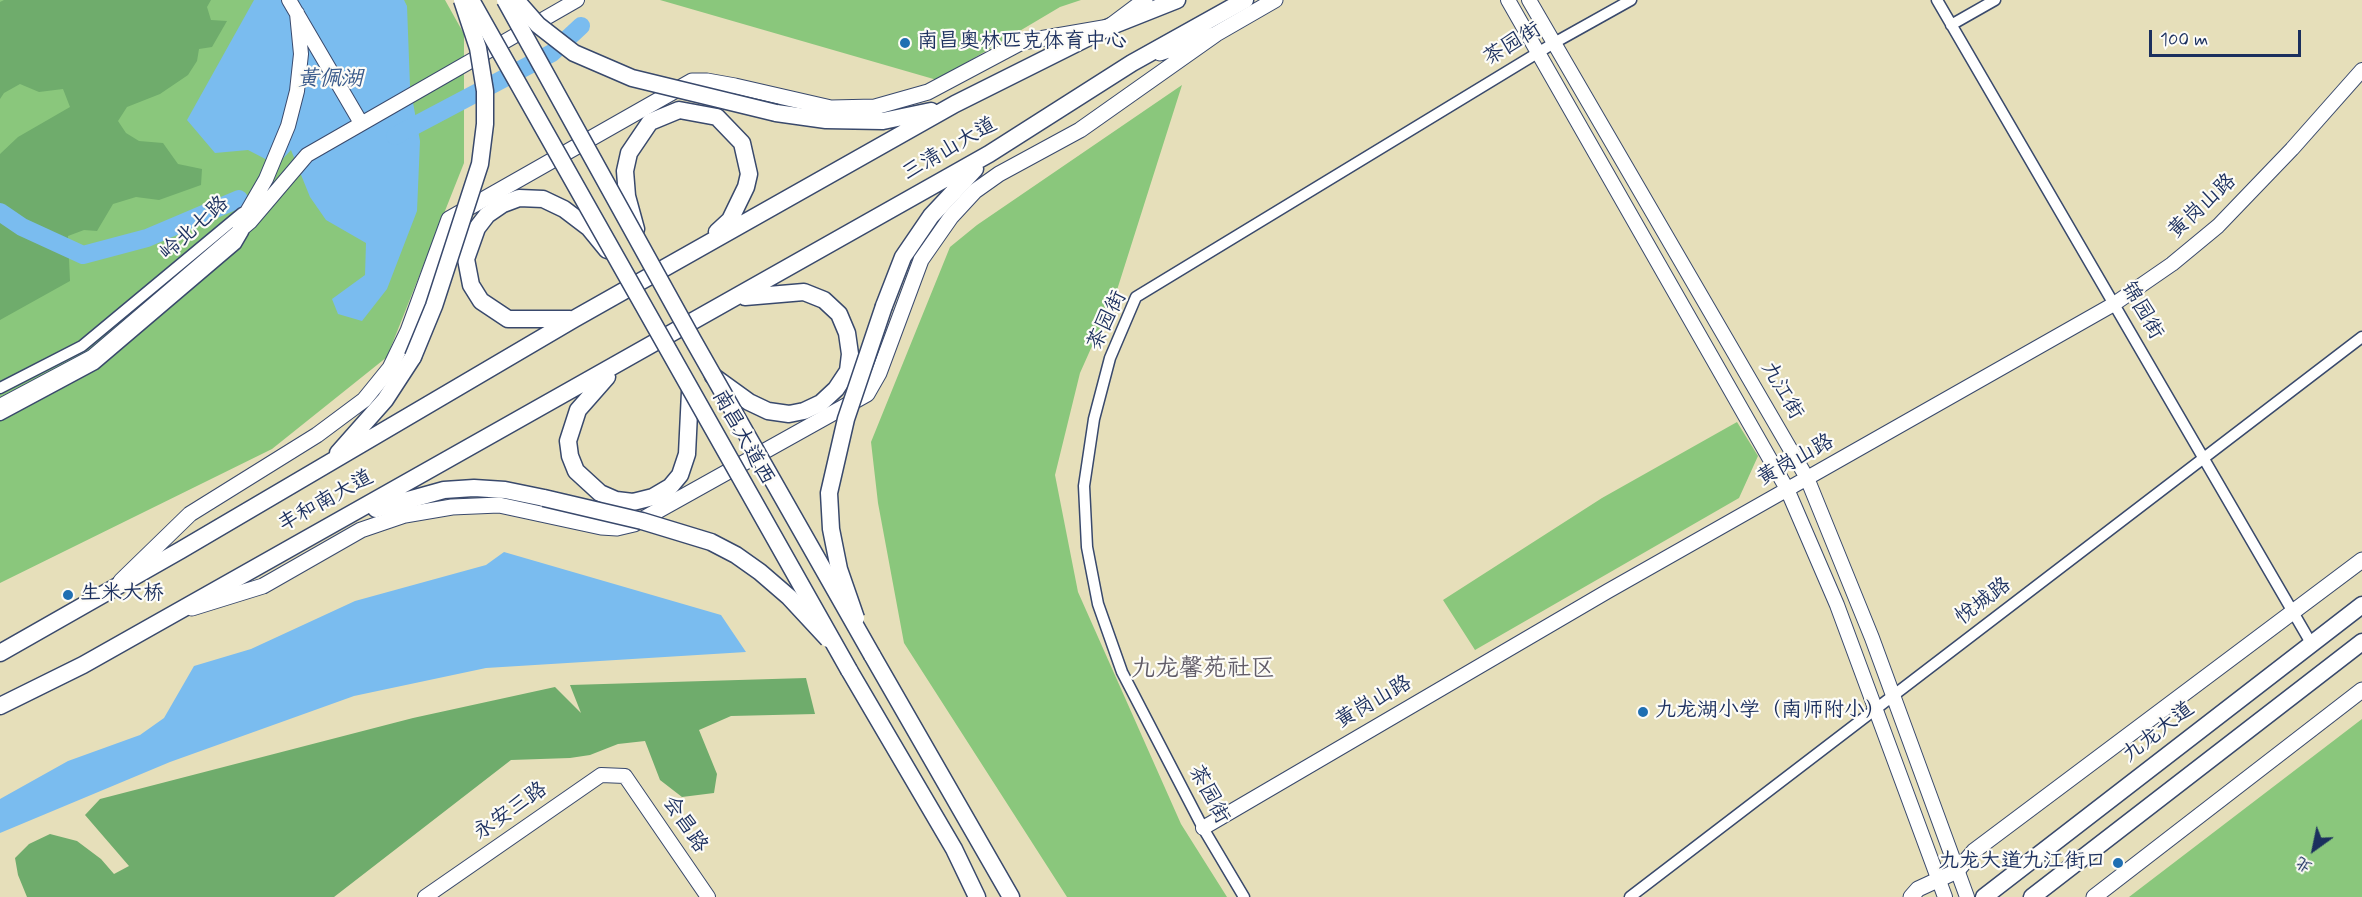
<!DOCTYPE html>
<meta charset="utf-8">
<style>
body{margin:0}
#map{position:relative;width:2362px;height:897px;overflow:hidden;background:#e6dfba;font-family:Mynerve,"LXGW WenKai TC",sans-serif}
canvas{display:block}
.north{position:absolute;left:2284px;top:819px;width:60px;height:60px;-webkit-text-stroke:4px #fdfcf7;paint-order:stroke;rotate:213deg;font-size:16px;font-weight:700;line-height:24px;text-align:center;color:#1b2f5e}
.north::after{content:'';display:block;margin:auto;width:21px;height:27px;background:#1b2f5e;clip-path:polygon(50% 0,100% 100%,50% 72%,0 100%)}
.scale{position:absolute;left:2149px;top:30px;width:152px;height:27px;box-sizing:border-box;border:3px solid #1b2f5e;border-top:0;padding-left:8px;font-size:18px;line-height:21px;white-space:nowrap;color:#1b2f5e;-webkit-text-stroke:4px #fdfcf7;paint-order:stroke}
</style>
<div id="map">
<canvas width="2362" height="897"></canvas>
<div class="north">北</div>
<div class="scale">100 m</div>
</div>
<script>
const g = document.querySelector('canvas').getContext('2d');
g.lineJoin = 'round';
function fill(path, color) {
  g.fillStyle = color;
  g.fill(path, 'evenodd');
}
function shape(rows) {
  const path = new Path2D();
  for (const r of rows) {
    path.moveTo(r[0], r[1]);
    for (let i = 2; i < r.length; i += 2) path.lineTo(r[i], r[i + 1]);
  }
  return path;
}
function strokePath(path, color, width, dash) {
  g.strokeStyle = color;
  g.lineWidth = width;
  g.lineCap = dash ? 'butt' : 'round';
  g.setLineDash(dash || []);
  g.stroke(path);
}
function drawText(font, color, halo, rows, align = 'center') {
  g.font = font + ' Mynerve,"LXGW WenKai TC",sans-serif';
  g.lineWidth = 4.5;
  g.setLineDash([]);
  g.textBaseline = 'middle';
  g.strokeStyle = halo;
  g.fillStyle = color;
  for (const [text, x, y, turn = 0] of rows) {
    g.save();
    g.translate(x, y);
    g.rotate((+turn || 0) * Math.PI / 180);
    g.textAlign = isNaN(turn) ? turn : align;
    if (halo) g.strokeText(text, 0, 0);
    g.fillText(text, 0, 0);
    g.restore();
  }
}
fill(shape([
 [0,0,445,0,464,34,464,163,387,357,272,449,0,583],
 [660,0,1081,0,1060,7,937,80],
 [1182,85,1117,290,1080,373,1055,475,1078,592,1181,824,1227,897,1067,897,904,643,878,503,871,442,950,247,977,225],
 [1737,422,1758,456,1739,498,1475,650,1443,600,1602,498],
 [2362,719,2362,897,2129,897]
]), '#8ac77c');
fill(shape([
 [4,0,211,0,207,7,211,20,227,21,212,47,199,49,197,61,188,75,160,94,127,107,118,121,126,133,139,141,163,143,178,164,202,169,201,185,159,200,136,197,113,204,97,231,84,230,68,236,70,281,0,320,0,154,18,137,70,107,63,89,39,92,20,84,4,93,0,99,0,2],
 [806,678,815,714,731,716,699,730,717,774,714,793,682,797,660,780,645,741,618,744,590,755,570,758,511,760,334,897,27,897,18,875,15,858,29,844,50,834,77,841,101,859,114,874,129,866,85,815,100,799,413,718,555,687,581,713,570,685]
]), '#6fac6c');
fill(shape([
 [254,0,404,0,407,6,410,86,420,141,417,211,387,289,362,321,338,314,332,299,365,275,366,243,326,220,310,197,291,150,277,165,248,150,215,153,187,120],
 [504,552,721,615,746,652,486,668,354,696,170,762,0,833,0,799,68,761,140,735,164,718,194,666,251,649,355,601,486,565]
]), '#7abcef');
strokePath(shape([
 [395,136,552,53,581,26],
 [0,212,22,227,83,255,147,238,239,199]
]), '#7abcef', 18);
const minor = shape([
 [1937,0,2311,643],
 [1951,25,1995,0],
 [0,388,82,346,242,213],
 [0,415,95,364,236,244,243,232],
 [1244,897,1203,828,1122,672,1098,604,1087,547,1084,486,1094,419,1110,358,1136,297,1554,43,1631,0],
 [1630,897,2362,337]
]);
const tertiary = shape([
 [289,0,361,123],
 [1508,0,1787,489,1837,605,1945,897],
 [1529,0,1807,478,1872,638,1967,897],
 [238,223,244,217,266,179,288,126,297,91,301,54,297,13],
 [0,406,92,357,250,222,307,155,577,0],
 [1203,828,1608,591,2114,304,2172,264,2218,226,2292,149,2362,70],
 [425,897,601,775,625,776,708,897]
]);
const secondary = shape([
 [1160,53,1216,34,1275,0],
 [121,581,190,514,317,435,364,400,390,368,408,331,449,219,692,81,707,81,735,86,831,108,875,107,928,92,1022,42,1109,27,1145,0],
 [192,608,263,586,361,530,405,515,452,507,499,505,601,527,617,528,634,524,867,394,879,373,921,260,951,217,975,191,999,174,1080,130,1216,34],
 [1911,897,1918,889,1957,871,1974,851,2362,560],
 [2094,897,2362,690]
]);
const primary = shape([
 [776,113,826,120,883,121,931,111],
 [636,229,627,196,625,171,629,153,650,122,679,110,717,117,742,143,749,174,746,187,730,220,717,232],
 [884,306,903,257,931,216,975,169],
 [570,319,508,319,481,301,471,285,466,259,477,228,487,215,503,204,519,198,543,199,564,209,589,228,607,250],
 [713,376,749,402,768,411,789,414,804,411,821,403,836,389,848,371,850,354,847,333,839,314,824,300,804,292,745,297],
 [607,377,578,410,568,441,570,456,576,471,600,493,616,500,633,502,653,497,670,487,680,475,687,454,690,392],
 [338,453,385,400,413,357],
 [376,509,444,490,474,488,505,490,544,498],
 [0,653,181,550,574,319,955,104,1109,27,1177,0],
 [0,706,83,665,989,154,1132,63,1245,0],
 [1984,897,2362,605],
 [2032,897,2362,642]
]);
const trunk = shape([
 [872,655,1011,897],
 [849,670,954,849,977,897]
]);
strokePath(minor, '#39496c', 13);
strokePath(tertiary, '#39496c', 16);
strokePath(secondary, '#39496c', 17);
strokePath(primary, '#39496c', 19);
strokePath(trunk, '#39496c', 19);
strokePath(minor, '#fff', 10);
strokePath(tertiary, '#fff', 14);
strokePath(secondary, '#fff', 15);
strokePath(primary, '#fff', 16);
strokePath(trunk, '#fff', 16);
const primaryBridge = shape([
 [516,0,538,25,574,53,632,78,776,113],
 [413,357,434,306,480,164,485,124,485,91,478,48,462,0],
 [544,498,642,521,711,542,736,555,760,572,789,597,828,639],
 [856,618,839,569,831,529,829,493,846,419,884,306]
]);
const trunkBridge = shape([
 [471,0,849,670],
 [505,0,693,340,872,655]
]);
strokePath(primaryBridge, '#39496c', 19, []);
strokePath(trunkBridge, '#39496c', 19, []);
strokePath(primaryBridge, '#fff', 16);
strokePath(trunkBridge, '#fff', 16);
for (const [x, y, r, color] of [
 [905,43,6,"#1f6fb2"],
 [68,595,6,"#1f6fb2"],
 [1643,712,6,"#1f6fb2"],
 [2118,863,6,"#1f6fb2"]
]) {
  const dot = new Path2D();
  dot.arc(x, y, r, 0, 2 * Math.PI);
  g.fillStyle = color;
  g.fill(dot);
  strokePath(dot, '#fdfcf7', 2);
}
drawText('21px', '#1b2f5e', '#fdfcf7', [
 ["南昌奥林匹克体育中心",917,43],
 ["生米大桥",80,595],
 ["九龙湖小学（南师附小）",1655,712],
 ["九龙大道九江街口",2106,863,"right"]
], 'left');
drawText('21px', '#1b2f5e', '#fdfcf7', [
 ["茶园街",1513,45,-31],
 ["三清山大道",950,150,-30],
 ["黄岗山路",2203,207,-43],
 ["岭北七路",195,229,-42],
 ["锦园街",2141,311,60],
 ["茶园街",1108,321,-64],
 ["九江街",1781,391,60],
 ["南昌大道西",742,438,61],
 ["黄岗山路",1796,461,-29],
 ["丰和南大道",326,502,-29],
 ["悦城路",1984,602,-37],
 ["黄岗山路",1374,703,-30],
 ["九龙大道",2159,733,-38],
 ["茶园街",1208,795,62],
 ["永安三路",511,812,-35],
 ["会昌路",684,825,56]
]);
drawText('italic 22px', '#38598a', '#fdfcf7', [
 ["黄佩湖",330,80]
]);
drawText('24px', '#625d69', '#fdfcf7', [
 ["九龙馨苑社区",1203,670]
]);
</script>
